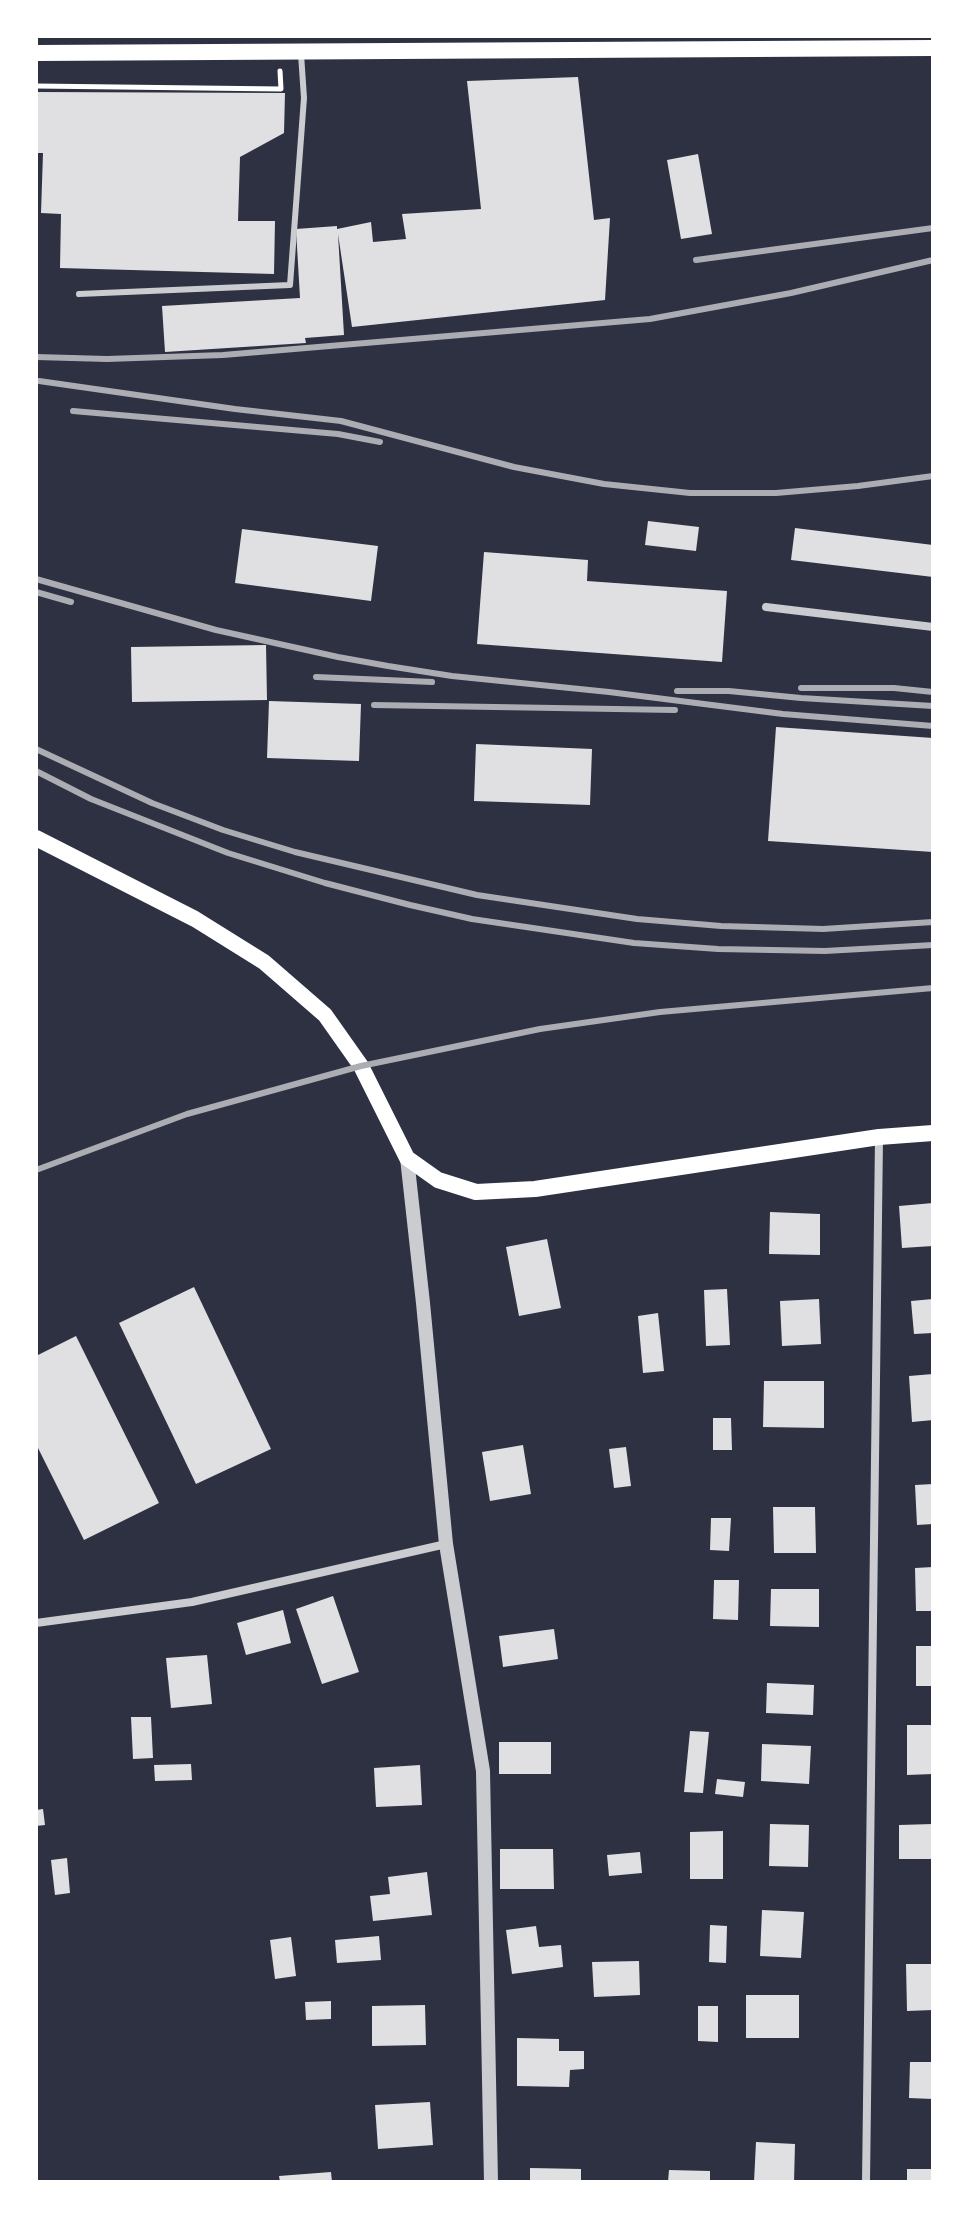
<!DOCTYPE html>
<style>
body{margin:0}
#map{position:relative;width:969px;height:2218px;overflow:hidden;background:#2d3142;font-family:"Source Serif 4",serif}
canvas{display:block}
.frame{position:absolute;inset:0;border:38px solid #fff;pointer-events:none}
</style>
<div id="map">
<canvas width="969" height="2218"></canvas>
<div class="frame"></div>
</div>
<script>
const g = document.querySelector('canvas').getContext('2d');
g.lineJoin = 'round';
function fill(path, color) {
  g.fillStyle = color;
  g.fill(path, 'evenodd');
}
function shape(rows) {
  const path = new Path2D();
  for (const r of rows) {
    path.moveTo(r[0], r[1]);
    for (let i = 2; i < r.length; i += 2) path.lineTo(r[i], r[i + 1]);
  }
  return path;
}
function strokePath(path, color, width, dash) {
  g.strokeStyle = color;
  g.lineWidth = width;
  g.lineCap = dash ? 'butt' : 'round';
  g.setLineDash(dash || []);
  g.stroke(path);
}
fill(shape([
 [578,77,594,220,610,218,605,300,352,327,338,234,344,335,305,338,306,343,165,352,162,306,300,298,296,229,337,226,337,229,371,222,373,242,406,239,402,214,481,209,467,81],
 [36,92,285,93,284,133,240,157,238,221,275,221,274,274,60,268,61,214,41,213,43,153,36,153],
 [698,154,712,234,681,239,667,160],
 [648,521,699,527,696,551,645,545],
 [795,528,933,545,933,577,791,560],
 [242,529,378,546,371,601,235,583],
 [484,552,588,560,587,581,727,591,722,662,477,644],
 [266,645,267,700,132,702,131,647],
 [269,701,361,704,359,761,267,758],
 [776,727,933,738,933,852,768,841],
 [476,744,592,749,590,805,474,801],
 [933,1203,933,1246,902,1248,899,1206],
 [770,1212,820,1214,820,1255,769,1254],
 [547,1239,561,1308,519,1316,506,1247],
 [194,1287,271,1449,196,1484,119,1323],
 [727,1289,730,1345,706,1346,704,1290],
 [819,1299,821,1344,782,1346,780,1301],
 [933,1299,933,1333,914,1334,911,1301],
 [658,1313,664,1371,643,1373,638,1316],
 [76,1336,159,1503,84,1540,36,1444,36,1356],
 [933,1374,933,1420,912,1422,909,1376],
 [764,1381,824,1381,824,1428,763,1427],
 [713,1418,731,1418,732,1450,713,1450],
 [523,1445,531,1494,490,1501,482,1452],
 [626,1447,631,1486,614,1488,609,1449],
 [933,1484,933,1524,917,1525,915,1485],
 [773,1507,815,1507,816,1553,774,1553],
 [711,1518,731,1518,729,1551,710,1550],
 [933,1567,933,1611,916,1611,915,1568],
 [714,1580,739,1580,738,1620,713,1619],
 [771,1589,819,1589,819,1627,770,1626],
 [333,1596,359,1672,322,1684,296,1609],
 [283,1610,291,1643,246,1655,237,1623],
 [554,1629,558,1659,503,1667,499,1636],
 [916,1646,933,1646,933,1686,916,1686],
 [207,1655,212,1704,171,1708,166,1658],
 [767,1683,814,1685,813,1715,766,1713],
 [131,1717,151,1717,153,1758,133,1759],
 [907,1725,933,1725,933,1774,907,1775],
 [690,1731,709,1732,703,1793,684,1792],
 [499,1742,551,1742,551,1774,499,1774],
 [762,1744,811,1746,809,1784,761,1781],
 [191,1764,192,1780,155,1781,154,1765],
 [420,1765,422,1805,376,1807,374,1768],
 [717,1779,745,1782,743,1797,715,1794],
 [43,1809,45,1825,36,1826,36,1810],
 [770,1824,809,1825,808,1867,769,1866],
 [933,1824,933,1859,899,1859,899,1825],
 [723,1831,723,1879,690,1879,690,1832],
 [500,1849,553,1849,554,1889,500,1889],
 [640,1852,642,1873,609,1876,607,1855],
 [67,1858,70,1893,55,1895,51,1860],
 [427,1872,432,1915,373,1921,370,1896,390,1894,388,1877],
 [762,1910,804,1912,801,1958,760,1956],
 [710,1925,727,1926,726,1963,709,1962],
 [536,1926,539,1947,561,1945,563,1967,512,1974,506,1930],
 [379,1936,381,1960,337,1963,335,1940],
 [291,1937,296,1976,275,1979,270,1940],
 [639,1961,640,1995,594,1997,592,1962],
 [906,1964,933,1964,933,2010,907,2011],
 [746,1995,799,1995,799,2038,746,2038],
 [331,2001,331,2019,306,2020,305,2002],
 [425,2005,426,2045,372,2046,372,2006],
 [698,2006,718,2006,718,2042,698,2041],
 [517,2038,559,2039,559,2051,584,2051,584,2069,570,2070,569,2087,517,2086],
 [910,2062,933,2062,933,2099,909,2098],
 [430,2102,433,2145,378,2149,375,2105],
 [756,2142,795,2144,794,2182,754,2182],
 [530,2168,581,2169,581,2182,530,2182],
 [907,2169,933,2169,933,2182,907,2182],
 [669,2170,710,2171,710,2182,668,2182],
 [331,2172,332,2182,280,2182,279,2176]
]), '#e0e0e3');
strokePath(shape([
 [36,86,281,89,280,71]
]), '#fff', 5);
strokePath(shape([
 [79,294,290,285,304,98,301,54]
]), '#caccd0', 6);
strokePath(shape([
 [766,607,933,627],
 [36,1623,192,1602,446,1544],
 [866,2182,879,1138]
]), '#caccd0', 8);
strokePath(shape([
 [407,1158,423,1303,446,1544,483,1771,491,2182]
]), '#caccd0', 14);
strokePath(shape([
 [36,53,933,48],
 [36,838,195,919,264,962,325,1015,361,1066,407,1158,438,1180,476,1192,535,1189,879,1137,933,1133]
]), '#fff', 16);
strokePath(shape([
 [696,260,933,228],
 [36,357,107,359,223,355,650,319,791,293,933,260],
 [39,381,235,409,341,421,514,467,604,484,690,493,776,493,858,486,933,476],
 [73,411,338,434,380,442],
 [36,579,216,630,338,657,388,666,452,676,609,692,783,714,933,726],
 [36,592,71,602],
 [316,677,432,682],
 [801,688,894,688,933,692],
 [677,691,729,691,801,698,933,706],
 [374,705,675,710],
 [36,749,152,803,223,830,295,852,477,895,637,919,721,926,823,929,933,922],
 [36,771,91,799,228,853,325,883,410,905,472,919,634,943,718,949,825,951,933,945],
 [36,1170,187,1114,361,1066,540,1029,660,1012,933,988]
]), '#abadb3', 6);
</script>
